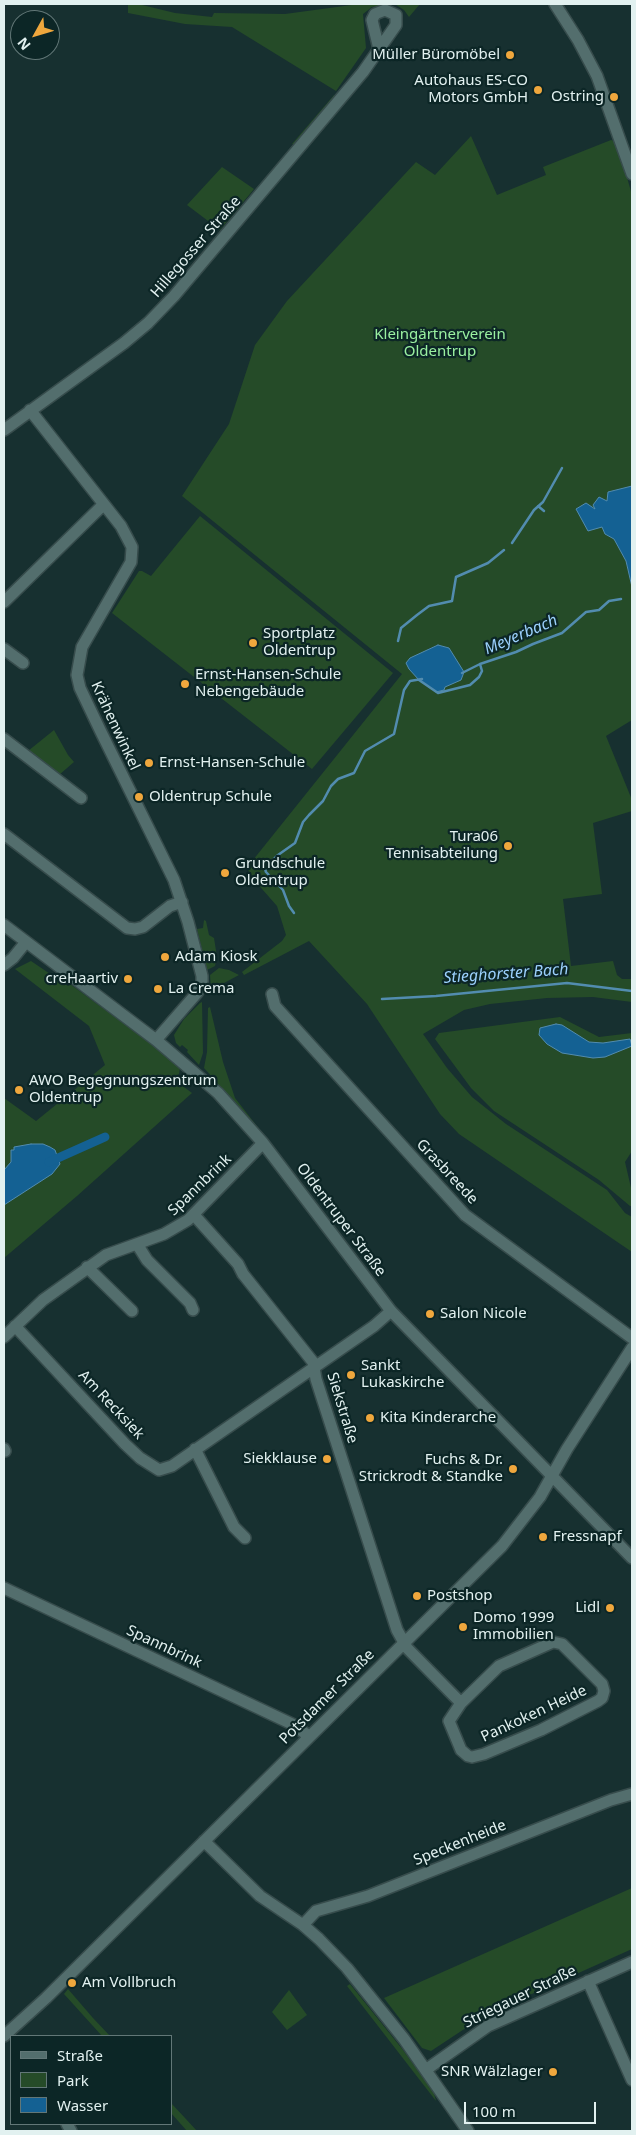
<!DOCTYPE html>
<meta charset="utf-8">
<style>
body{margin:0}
#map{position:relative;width:636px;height:2135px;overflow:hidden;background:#173030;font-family:"Noto Sans",sans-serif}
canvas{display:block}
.frame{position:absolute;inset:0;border:5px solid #e2f1f0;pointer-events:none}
.legend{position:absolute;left:10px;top:2035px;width:162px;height:90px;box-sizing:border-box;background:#0c2626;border:1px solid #627777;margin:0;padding:6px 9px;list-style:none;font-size:15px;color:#e2f1f0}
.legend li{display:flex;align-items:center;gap:10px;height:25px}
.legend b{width:25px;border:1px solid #627777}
.north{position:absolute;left:10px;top:10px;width:50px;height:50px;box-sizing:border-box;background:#0c2626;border:1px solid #627777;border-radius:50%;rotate:231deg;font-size:14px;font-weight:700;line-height:20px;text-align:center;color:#e2f1f0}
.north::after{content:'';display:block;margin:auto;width:18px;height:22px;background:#efa73d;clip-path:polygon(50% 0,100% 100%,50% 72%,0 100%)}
.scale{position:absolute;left:464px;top:2102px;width:132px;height:22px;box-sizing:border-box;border:2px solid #e2f1f0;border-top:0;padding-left:6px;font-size:15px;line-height:18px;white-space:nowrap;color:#e2f1f0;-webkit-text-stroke:4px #0c2626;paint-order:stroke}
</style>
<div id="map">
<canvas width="636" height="2135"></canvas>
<div class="frame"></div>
<ul class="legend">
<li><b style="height:6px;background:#536e6d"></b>Straße</li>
<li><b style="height:14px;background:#254b28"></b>Park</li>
<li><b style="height:14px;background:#146193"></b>Wasser</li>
</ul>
<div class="north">N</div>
<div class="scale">100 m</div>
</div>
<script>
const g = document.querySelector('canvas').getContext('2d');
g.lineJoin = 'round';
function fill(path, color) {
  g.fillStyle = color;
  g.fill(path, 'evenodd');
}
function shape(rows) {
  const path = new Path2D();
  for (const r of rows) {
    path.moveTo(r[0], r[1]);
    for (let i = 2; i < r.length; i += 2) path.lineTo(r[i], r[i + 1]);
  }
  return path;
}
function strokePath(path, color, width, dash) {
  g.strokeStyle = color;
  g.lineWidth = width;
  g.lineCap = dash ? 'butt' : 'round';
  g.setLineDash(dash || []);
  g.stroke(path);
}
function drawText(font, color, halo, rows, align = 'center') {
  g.font = font + ' "Noto Sans",sans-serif';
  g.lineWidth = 4.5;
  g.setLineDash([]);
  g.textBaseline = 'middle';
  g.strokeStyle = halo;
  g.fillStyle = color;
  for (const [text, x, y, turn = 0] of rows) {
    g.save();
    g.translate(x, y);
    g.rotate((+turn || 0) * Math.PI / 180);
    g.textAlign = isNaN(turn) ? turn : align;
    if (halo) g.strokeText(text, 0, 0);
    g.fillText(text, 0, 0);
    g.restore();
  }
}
fill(shape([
 [128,4,138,4,175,13,212,17,214,13,285,14,359,4,420,4,409,17,404,10,395,4,372,7,363,14,366,48,336,91,232,27,185,24,128,13],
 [334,95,334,98,295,145,292,144],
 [471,136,497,195,546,175,543,167,611,140,617,142,632,195,632,486,609,492,607,502,596,510,605,534,614,539,626,561,632,587,632,720,606,736,632,800,632,811,593,823,602,894,563,899,571,966,613,961,617,975,622,979,632,979,632,1002,593,997,547,998,490,1004,464,1010,423,1034,447,1068,472,1097,506,1124,607,1190,625,1213,632,1217,632,1252,459,1134,440,1114,367,1004,309,941,244,975,242,972,282,941,286,935,277,906,255,881,248,870,249,865,402,674,182,496,229,424,255,345,287,301,416,162,435,175],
 [438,645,449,648,436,692,424,682,428,649],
 [222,167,254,189,220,230,187,205],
 [200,516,393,673,312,769,112,613,139,571,142,571,151,576],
 [54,730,68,755,74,762,59,775,28,751],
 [204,920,206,921,209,935,214,938,217,957,215,966,207,970,197,929,203,928],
 [31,961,68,986,70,984,157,1048,180,1068,179,1074,175,1077,184,1087,192,1093,77,1196,4,1258,4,1098,36,1121,105,1065,89,1026,15,969],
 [219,968,229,970,239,975,211,990,210,975],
 [202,1002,203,1053,199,1065,187,1052,188,1050,182,1045,180,1047,176,1043,174,1035,184,1019,200,1003],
 [210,1007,223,1062,235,1098,260,1130,214,1082,215,1080,204,1068,207,1052,208,1008],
 [560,1017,599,1037,632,1033,632,1151,625,1162,632,1192,632,1206,630,1206,599,1180,494,1111,471,1088,435,1039,439,1033],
 [632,1888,632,1949,487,2014,431,2051,422,2048,384,1998],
 [350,1984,403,2050,434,2093,436,2101,347,1986],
 [68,1989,93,2018,110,2036,102,2036,64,1994],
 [289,1990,307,2015,287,2030,272,2012],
 [171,2103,185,2118,197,2131,187,2131,171,2113]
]), '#254b28');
const water = shape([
 [632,486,632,587,626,561,614,539,605,534,602,527,588,531,576,509,586,503,595,509,593,505,599,497,607,501,608,492,632,486],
 [438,645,449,648,464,672,461,680,445,687,444,690,436,692,419,680,409,669,406,663,410,658,438,645],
 [556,1024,562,1025,589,1042,603,1043,630,1039,632,1046,605,1057,593,1058,562,1053,547,1044,539,1035,540,1028,556,1024],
 [31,1144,43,1144,50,1147,55,1150,60,1164,52,1174,4,1205,4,1170,11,1162,11,1150,14,1150,14,1147,31,1144]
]);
fill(water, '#146193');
strokePath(water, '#528caf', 1);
strokePath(shape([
 [538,506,544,511],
 [512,543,534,510,543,502,562,468],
 [398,641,401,628,417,615,429,606,452,601,456,577,488,563,504,550],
 [462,673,480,664],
 [419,680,438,693,470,685,479,677,482,671,480,664,516,652,533,644,562,633,586,612,599,610,609,601,621,599],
 [294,913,289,906,283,890,266,872,265,869,267,866,278,855,295,843,303,822,309,815,323,801,331,786,338,779,354,773,365,751,394,734,404,690,410,681,422,679],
 [382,999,436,996,567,983,632,991]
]), '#528caf', 2.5);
strokePath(shape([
 [49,1162,105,1137]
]), '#146193', 9);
const minor = shape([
 [555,4,578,40,597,76,632,174],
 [30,410,121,526,132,547,131,562,82,647,77,675,80,688,101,732,174,880,188,922,202,976,202,984,197,993,156,1040],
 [4,430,124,343,148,323,174,296,363,72,396,25,396,15,385,10,375,14,372,20,379,49],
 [4,602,103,505],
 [4,649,23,663],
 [4,739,81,798],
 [4,834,127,928,135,929,143,927,170,906,182,902],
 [4,925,156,1040,218,1093,263,1143,391,1311,632,1558],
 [4,965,13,958,26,942],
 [272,994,275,1006,465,1215,632,1338],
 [194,1215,238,1264,243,1274,313,1362,316,1379,397,1630,407,1648,461,1703,449,1721,461,1750,468,1756,472,1757,484,1754,541,1730,598,1701,602,1698,604,1691,602,1684,562,1644,553,1642,499,1666,461,1703],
 [137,1244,147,1260,190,1303,193,1310],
 [87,1267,132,1311],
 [15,1326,125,1444,140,1458,159,1470,172,1466,374,1326,391,1311],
 [4,1337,43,1300,106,1255,164,1234,188,1220,263,1143],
 [4,1449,5,1451],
 [195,1449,234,1527,245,1538],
 [4,1588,292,1724,309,1736],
 [204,1841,260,1896,303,1925,319,1939,347,1968,404,2039,468,2131],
 [303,1925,316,1911,368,1896,611,1800,632,1794],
 [588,1981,632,2080],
 [4,2036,46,1998,502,1546,540,1497,567,1449,632,1348],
 [427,2069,488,2026,632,1962],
 [67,2124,71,2131]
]);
strokePath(minor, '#374c4c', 14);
strokePath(minor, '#536e6d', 11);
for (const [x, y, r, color] of [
 [510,55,5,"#efa73d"],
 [538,90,5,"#efa73d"],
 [614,97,5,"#efa73d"],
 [253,643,5,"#efa73d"],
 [185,684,5,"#efa73d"],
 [149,763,5,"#efa73d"],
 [139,797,5,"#efa73d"],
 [508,846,5,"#efa73d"],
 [225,873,5,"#efa73d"],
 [165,957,5,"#efa73d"],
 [128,979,5,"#efa73d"],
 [158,989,5,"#efa73d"],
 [19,1090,5,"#efa73d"],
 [430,1314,5,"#efa73d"],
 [351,1375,5,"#efa73d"],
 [370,1418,5,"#efa73d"],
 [327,1459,5,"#efa73d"],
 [513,1469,5,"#efa73d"],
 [543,1537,5,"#efa73d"],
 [417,1596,5,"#efa73d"],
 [610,1608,5,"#efa73d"],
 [463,1627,5,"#efa73d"],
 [72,1983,5,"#efa73d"],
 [553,2072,5,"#efa73d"]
]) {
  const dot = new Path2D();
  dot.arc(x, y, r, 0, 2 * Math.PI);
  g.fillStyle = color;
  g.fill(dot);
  strokePath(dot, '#0c2626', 2);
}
drawText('15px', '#e2f1f0', '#0c2626', [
 ["Müller Büromöbel",500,55,"right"],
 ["Autohaus ES-CO",528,81,"right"],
 ["Motors GmbH",528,98,"right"],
 ["Ostring",604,97,"right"],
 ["Sportplatz",263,634],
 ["Oldentrup",263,651],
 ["Ernst-Hansen-Schule",195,675],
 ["Nebengebäude",195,692],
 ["Ernst-Hansen-Schule",159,763],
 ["Oldentrup Schule",149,797],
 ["Tura06",498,837,"right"],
 ["Tennisabteilung",498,854,"right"],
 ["Grundschule",235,864],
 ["Oldentrup",235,881],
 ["Adam Kiosk",175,957],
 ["creHaartiv",118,979,"right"],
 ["La Crema",168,989],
 ["AWO Begegnungszentrum",29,1081],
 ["Oldentrup",29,1098],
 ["Salon Nicole",440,1314],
 ["Sankt",361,1366],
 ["Lukaskirche",361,1383],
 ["Kita Kinderarche",380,1418],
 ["Siekklause",317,1459,"right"],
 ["Fuchs & Dr.",503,1460,"right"],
 ["Strickrodt & Standke",503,1477,"right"],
 ["Fressnapf",553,1537],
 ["Postshop",427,1596],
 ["Lidl",600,1608,"right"],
 ["Domo 1999",473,1618],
 ["Immobilien",473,1635],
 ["Am Vollbruch",82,1983],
 ["SNR Wälzlager",543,2072,"right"]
], 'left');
drawText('15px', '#e2f1f0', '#0c2626', [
 ["Hillegosser Straße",196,247,-49],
 ["Krähenwinkel",115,726,65],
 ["Grasbreede",447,1172,47],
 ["Spannbrink",200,1185,-44],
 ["Oldentruper Straße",341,1220,53],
 ["Am Recksiek",111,1405,47],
 ["Siekstraße",342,1408,73],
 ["Spannbrink",164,1647,25],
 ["Potsdamer Straße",327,1697,-45],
 ["Pankoken Heide",534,1714,-25],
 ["Speckenheide",460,1843,-22],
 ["Striegauer Straße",520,1997,-26]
]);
drawText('15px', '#9af0a0', '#0c2626', [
 ["Kleingärtnerverein",440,335],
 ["Oldentrup",440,352]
]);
drawText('italic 16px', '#9bd0fc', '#0c2626', [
 ["Meyerbach",521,635,-23],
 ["Stieghorster Bach",506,974,-4]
]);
</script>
